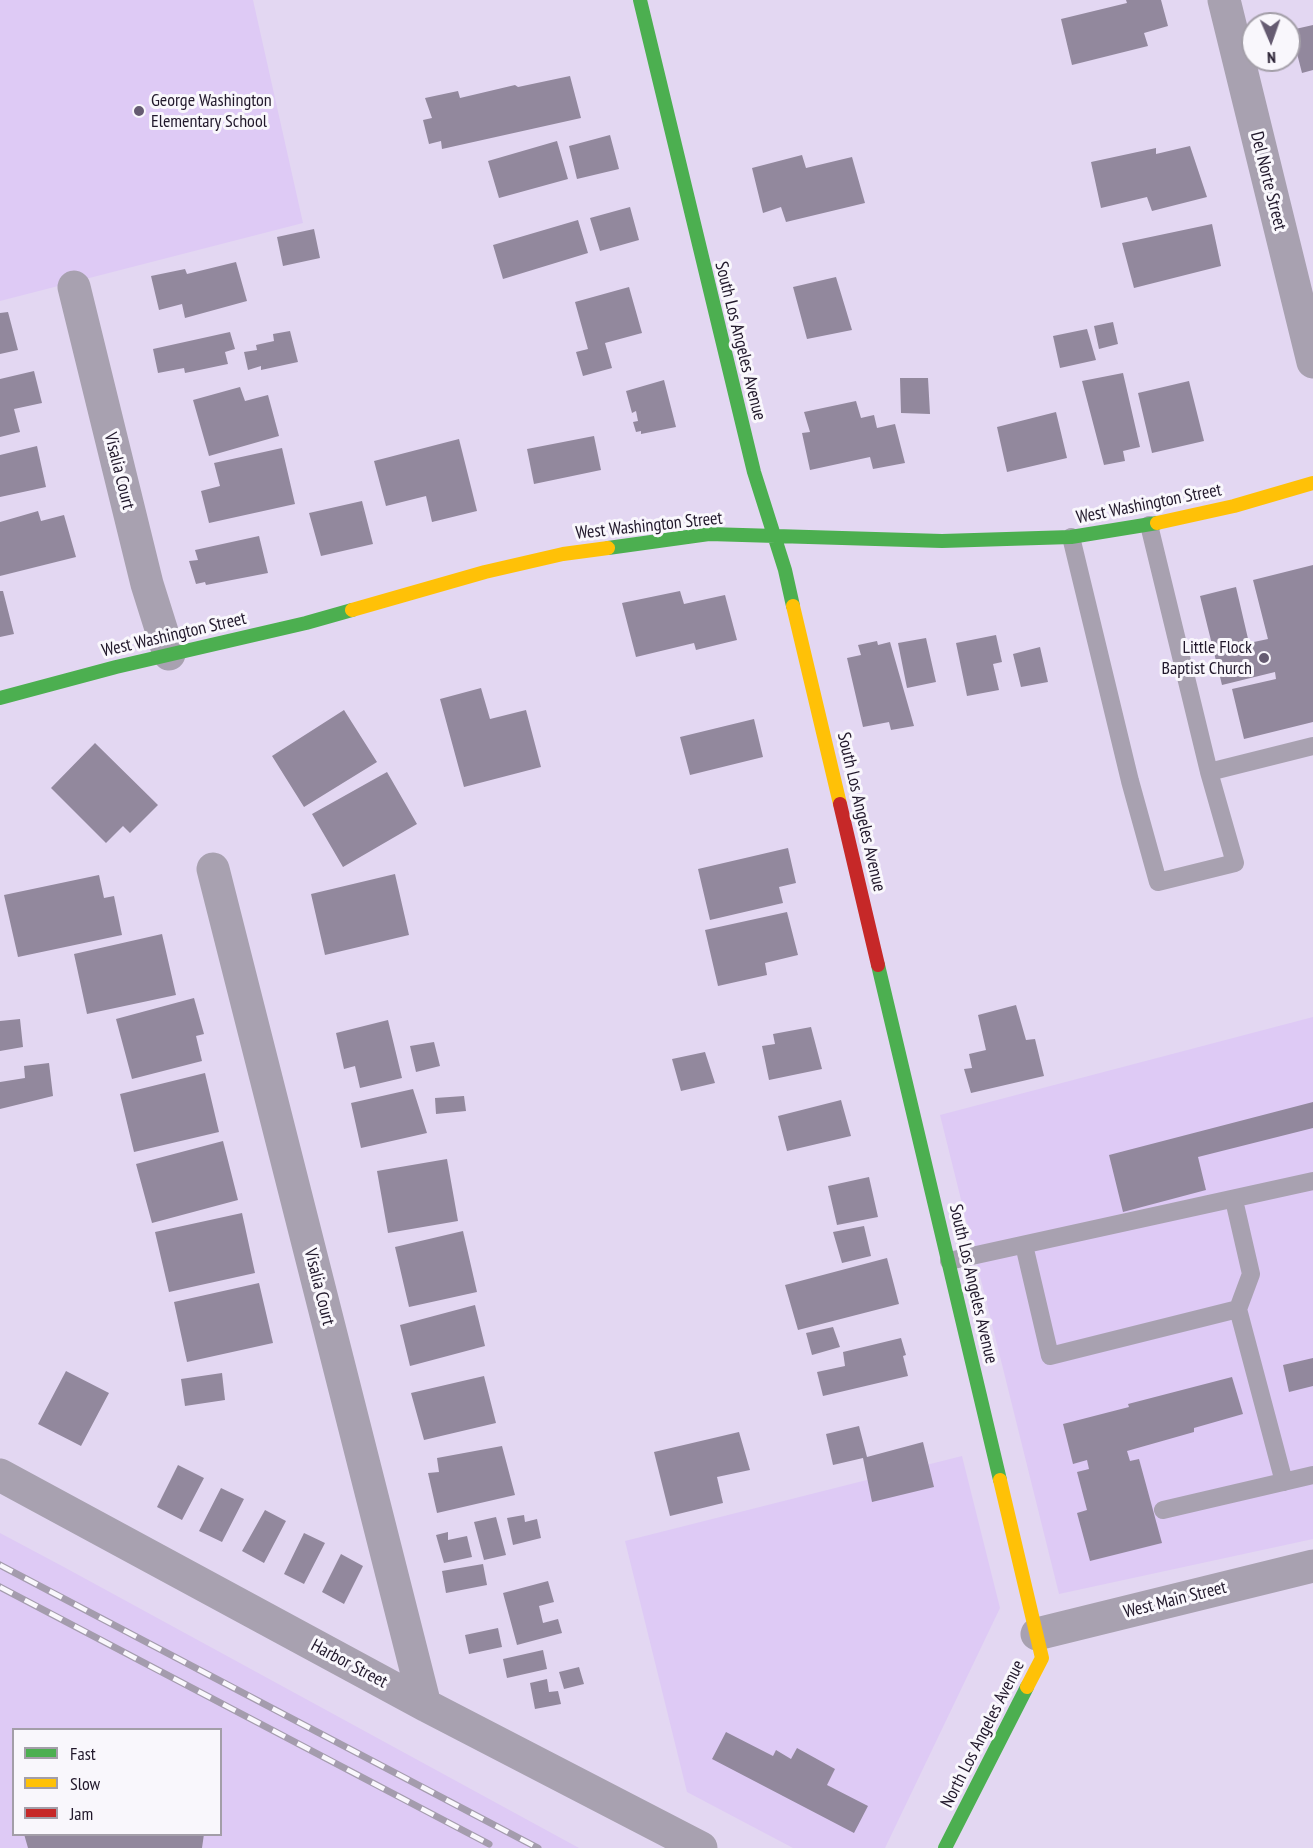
<!DOCTYPE html>
<style>
body{margin:0}
#map{position:relative;width:1313px;height:1848px;overflow:hidden;background:#e3d7f2;font-family:"PT Sans Narrow",sans-serif}
canvas{display:block}
.legend{position:absolute;left:12px;top:1728px;width:210px;height:108px;box-sizing:border-box;background:#f9f7fc;border:2px solid #a39ea8;margin:0;padding:8px 10px;list-style:none;font-size:18px;color:#21182b}
.legend li{display:flex;align-items:center;gap:12px;height:30px}
.legend b{width:30px;border:2px solid #a39ea8}
.north{position:absolute;left:1241px;top:12px;width:60px;height:60px;box-sizing:border-box;background:#f9f7fc;border:2px solid #a39ea8;border-radius:50%;rotate:178deg;font-size:16px;font-weight:700;line-height:24px;text-align:center;color:#21182b}
.north::after{content:'';display:block;margin:auto;width:21px;height:27px;background:#655b71;clip-path:polygon(50% 0,100% 100%,50% 72%,0 100%)}
</style>
<div id="map">
<canvas width="1313" height="1848"></canvas>
<ul class="legend">
<li><b style="height:8px;background:#4caf50"></b>Fast</li>
<li><b style="height:8px;background:#ffc107"></b>Slow</li>
<li><b style="height:8px;background:#c62828"></b>Jam</li>
</ul>
<div class="north">N</div>
</div>
<script>
const g = document.querySelector('canvas').getContext('2d');
g.lineJoin = 'round';
function fill(path, color) {
  g.fillStyle = color;
  g.fill(path, 'evenodd');
}
function shape(rows) {
  const path = new Path2D();
  for (const r of rows) {
    path.moveTo(r[0], r[1]);
    for (let i = 2; i < r.length; i += 2) path.lineTo(r[i], r[i + 1]);
  }
  return path;
}
function strokePath(path, color, width, dash) {
  g.strokeStyle = color;
  g.lineWidth = width;
  g.lineCap = dash ? 'butt' : 'round';
  g.setLineDash(dash || []);
  g.stroke(path);
}
function drawText(font, color, halo, rows, align = 'center') {
  g.font = font + ' "PT Sans Narrow",sans-serif';
  g.lineWidth = 6;
  g.setLineDash([]);
  g.textBaseline = 'middle';
  g.strokeStyle = halo;
  g.fillStyle = color;
  for (const [text, x, y, turn = 0] of rows) {
    g.save();
    g.translate(x, y);
    g.rotate((+turn || 0) * Math.PI / 180);
    g.textAlign = isNaN(turn) ? turn : align;
    if (halo) g.strokeText(text, 0, 0);
    g.fillText(text, 0, 0);
    g.restore();
  }
}
fill(shape([
 [0,0,253,0,303,223,0,301],
 [1313,1017,1313,1539,1059,1594,940,1115],
 [962,1456,1000,1608,885,1848,793,1848,687,1792,625,1541],
 [0,1533,62,1566,579,1848,0,1848],
 [14,1730,220,1730,220,1834,14,1834]
]), '#decaf5');
fill(shape([
 [1126,0,1161,0,1168,26,1144,33,1148,46,1072,65,1061,19,1127,3],
 [1313,25,1313,70,1302,73,1291,30],
 [570,76,581,118,442,149,441,141,429,144,423,120,432,118,425,98,458,91,460,98,515,85,518,87],
 [610,135,619,169,577,179,569,146],
 [557,141,568,179,499,198,488,161],
 [1190,146,1207,197,1152,211,1147,197,1101,208,1091,162,1156,148,1156,154],
 [802,155,806,168,852,157,865,203,786,222,781,207,763,213,752,168],
 [630,207,639,240,600,251,590,218],
 [578,220,588,253,503,279,493,245],
 [1212,224,1221,266,1134,288,1122,243],
 [314,229,320,258,283,266,277,237],
 [236,262,247,301,185,318,182,304,159,310,151,276,185,269,187,274],
 [836,277,852,330,807,339,793,287],
 [629,287,642,333,605,343,612,368,583,376,576,352,588,349,575,302],
 [8,312,18,350,0,354,0,313],
 [1113,322,1118,344,1099,349,1094,326],
 [1087,329,1096,360,1060,368,1053,336],
 [290,331,298,362,261,370,261,366,248,370,244,352,257,350,256,345,274,341,273,334],
 [230,332,235,349,225,352,228,364,185,373,184,368,158,373,153,349],
 [34,371,42,403,14,409,20,432,0,437,0,379],
 [1123,373,1140,447,1123,451,1125,461,1104,465,1082,381],
 [900,378,928,378,930,414,901,413],
 [664,380,676,427,641,434,641,431,636,432,633,422,638,421,636,411,632,413,626,391],
 [1189,381,1204,441,1152,453,1138,393],
 [240,387,245,401,268,395,279,436,209,456,193,400],
 [856,401,861,418,874,415,877,428,895,424,905,463,873,469,870,457,810,470,802,433,810,432,804,412],
 [1056,412,1067,458,1007,472,997,427],
 [594,436,601,470,534,484,527,449],
 [459,439,477,511,432,522,426,496,386,506,374,461],
 [37,446,46,487,0,497,0,455],
 [282,448,295,504,209,523,201,491,220,486,214,463],
 [362,501,373,544,321,556,309,513],
 [38,511,41,521,64,515,76,557,0,576,0,522],
 [259,536,268,573,206,585,205,582,196,584,189,561,198,560,195,550],
 [1313,565,1313,722,1244,739,1232,689,1276,679,1275,672,1222,685,1200,596,1236,587,1249,643,1268,639,1253,580],
 [0,591,3,591,14,634,0,637],
 [680,591,684,604,725,595,737,640,696,650,694,643,636,657,622,603],
 [996,635,1002,662,993,664,999,690,967,696,956,643],
 [926,638,936,682,907,688,898,643],
 [877,641,878,645,890,642,914,726,891,730,889,722,863,727,847,658,861,655,858,645],
 [1040,647,1048,682,1021,687,1013,654],
 [481,688,490,719,526,710,541,767,464,787,440,699],
 [344,710,377,762,304,807,272,756],
 [754,719,763,757,690,775,680,737],
 [95,743,158,805,130,833,123,826,106,843,51,788],
 [387,772,417,824,343,867,312,814],
 [788,848,796,883,779,887,783,903,710,920,698,869],
 [395,874,409,935,325,955,311,894],
 [99,875,104,898,114,896,122,935,18,957,4,895],
 [787,912,798,955,765,963,767,975,718,986,705,930],
 [162,934,176,995,87,1014,74,954],
 [194,998,204,1034,196,1036,202,1061,132,1079,116,1019],
 [1016,1005,1026,1040,1035,1039,1044,1076,971,1093,964,1069,972,1068,969,1054,986,1050,978,1015],
 [20,1019,23,1047,0,1051,0,1021],
 [388,1020,402,1078,360,1088,355,1066,344,1069,336,1033],
 [811,1027,822,1069,769,1080,762,1046,775,1044,773,1034],
 [434,1042,440,1066,416,1072,410,1046],
 [705,1052,715,1083,681,1091,672,1059],
 [49,1063,53,1096,0,1109,0,1082,25,1078,24,1066],
 [205,1073,219,1132,134,1152,120,1094],
 [413,1089,427,1133,361,1148,351,1103],
 [464,1096,466,1111,436,1114,435,1098],
 [841,1100,851,1136,787,1151,778,1116],
 [1313,1102,1313,1128,1198,1157,1206,1190,1123,1212,1109,1155],
 [223,1141,238,1200,152,1223,136,1164],
 [447,1159,458,1221,388,1233,377,1171],
 [869,1177,878,1217,837,1225,828,1186],
 [242,1213,255,1273,169,1292,155,1232],
 [864,1226,871,1256,842,1263,833,1232],
 [463,1231,477,1292,409,1307,395,1247],
 [887,1258,899,1304,798,1330,785,1285],
 [259,1283,273,1343,187,1362,174,1302],
 [475,1305,485,1346,410,1366,400,1325],
 [833,1327,840,1347,812,1355,806,1333],
 [901,1338,906,1355,903,1356,908,1376,823,1396,817,1372,845,1366,843,1352],
 [1313,1358,1313,1386,1289,1392,1283,1365],
 [66,1371,109,1393,81,1446,38,1424],
 [222,1373,225,1400,185,1406,181,1379],
 [484,1376,496,1423,424,1440,411,1393],
 [1232,1377,1243,1414,1194,1428,1194,1432,1127,1451,1130,1461,1139,1459,1162,1543,1090,1561,1077,1513,1087,1510,1077,1472,1089,1469,1087,1460,1073,1464,1063,1424,1129,1407,1128,1404],
 [859,1426,867,1457,923,1442,934,1487,872,1502,863,1458,833,1465,826,1434],
 [739,1432,750,1470,717,1477,723,1503,670,1516,654,1452],
 [502,1446,515,1495,437,1513,428,1473,439,1472,437,1458],
 [178,1465,204,1478,182,1520,157,1507],
 [221,1488,244,1499,222,1542,199,1531],
 [265,1510,286,1521,264,1563,242,1551],
 [524,1515,525,1522,537,1519,541,1538,513,1545,507,1518],
 [496,1517,506,1555,484,1560,474,1522],
 [448,1532,448,1540,467,1536,472,1557,444,1563,436,1535],
 [304,1533,325,1543,304,1584,284,1574],
 [341,1554,363,1566,344,1604,322,1592],
 [483,1564,487,1585,446,1593,442,1571],
 [548,1581,554,1602,539,1606,543,1623,558,1619,562,1633,517,1645,503,1593],
 [498,1628,502,1647,469,1654,465,1635],
 [543,1650,547,1669,507,1678,503,1659],
 [579,1667,584,1684,564,1689,559,1672],
 [547,1679,549,1692,558,1691,561,1704,535,1709,530,1683],
 [726,1732,773,1756,776,1750,791,1759,797,1748,835,1769,827,1785,868,1806,854,1833,712,1759],
 [24,1834,204,1834,202,1848,28,1848]
]), '#92889d');
strokePath(shape([
 [1071,537,1130,781,1158,882,1235,863,1209,772,1149,525],
 [1209,772,1313,746],
 [1234,1200,1251,1274,1238,1309],
 [1024,1245,1050,1356,1238,1309,1284,1482],
 [949,1261,1313,1181],
 [1163,1510,1313,1475]
]), '#a8a1b0', 18);
strokePath(shape([
 [1224,0,1313,362],
 [74,287,147,584,169,654],
 [213,869,425,1705],
 [0,1475,425,1705,701,1848],
 [1037,1634,1313,1566]
]), '#a8a1b0', 33);
strokePath(shape([
 [640,0,754,472,785,570,793,606],
 [608,548,709,534,942,541,1071,537,1157,523],
 [0,698,116,667,306,623,352,610],
 [878,965,1000,1480],
 [945,1848,1027,1687]
]), '#4caf50', 14);
strokePath(shape([
 [1157,523,1234,506,1313,483],
 [793,606,840,804],
 [352,610,485,572,563,554,608,548],
 [1000,1480,1042,1658,1027,1687]
]), '#ffc107', 14);
strokePath(shape([
 [840,804,878,965]
]), '#c62828', 14);
const rail = shape([
 [0,1565,538,1848],
 [0,1587,489,1844]
]);
strokePath(rail, '#a49cad', 7);
strokePath(rail, '#f9f7fc', 4.5, [14]);
for (const [x, y, r, color] of [
 [139,111,6,"#655b71"],
 [1264,658,6,"#655b71"]
]) {
  const dot = new Path2D();
  dot.arc(x, y, r, 0, 2 * Math.PI);
  g.fillStyle = color;
  g.fill(dot);
  strokePath(dot, '#f9f7fc', 2);
}
drawText('18px', '#21182b', '#f9f7fc', [
 ["George Washington",151,101],
 ["Elementary School",151,122],
 ["Little Flock",1252,648,"right"],
 ["Baptist Church",1252,669,"right"]
], 'left');
drawText('18px', '#21182b', '#f9f7fc', [
 ["Del Norte Street",1268,181,76],
 ["South Los Angeles Avenue",740,341,76],
 ["Visalia Court",119,471,76],
 ["West Washington Street",1149,504,-11],
 ["West Washington Street",649,526,-6],
 ["West Washington Street",174,635,-13],
 ["South Los Angeles Avenue",861,812,77],
 ["South Los Angeles Avenue",973,1284,77],
 ["Visalia Court",319,1287,76],
 ["West Main Street",1175,1600,-14],
 ["Harbor Street",349,1664,28],
 ["North Los Angeles Avenue",983,1734,-63]
]);
</script>
